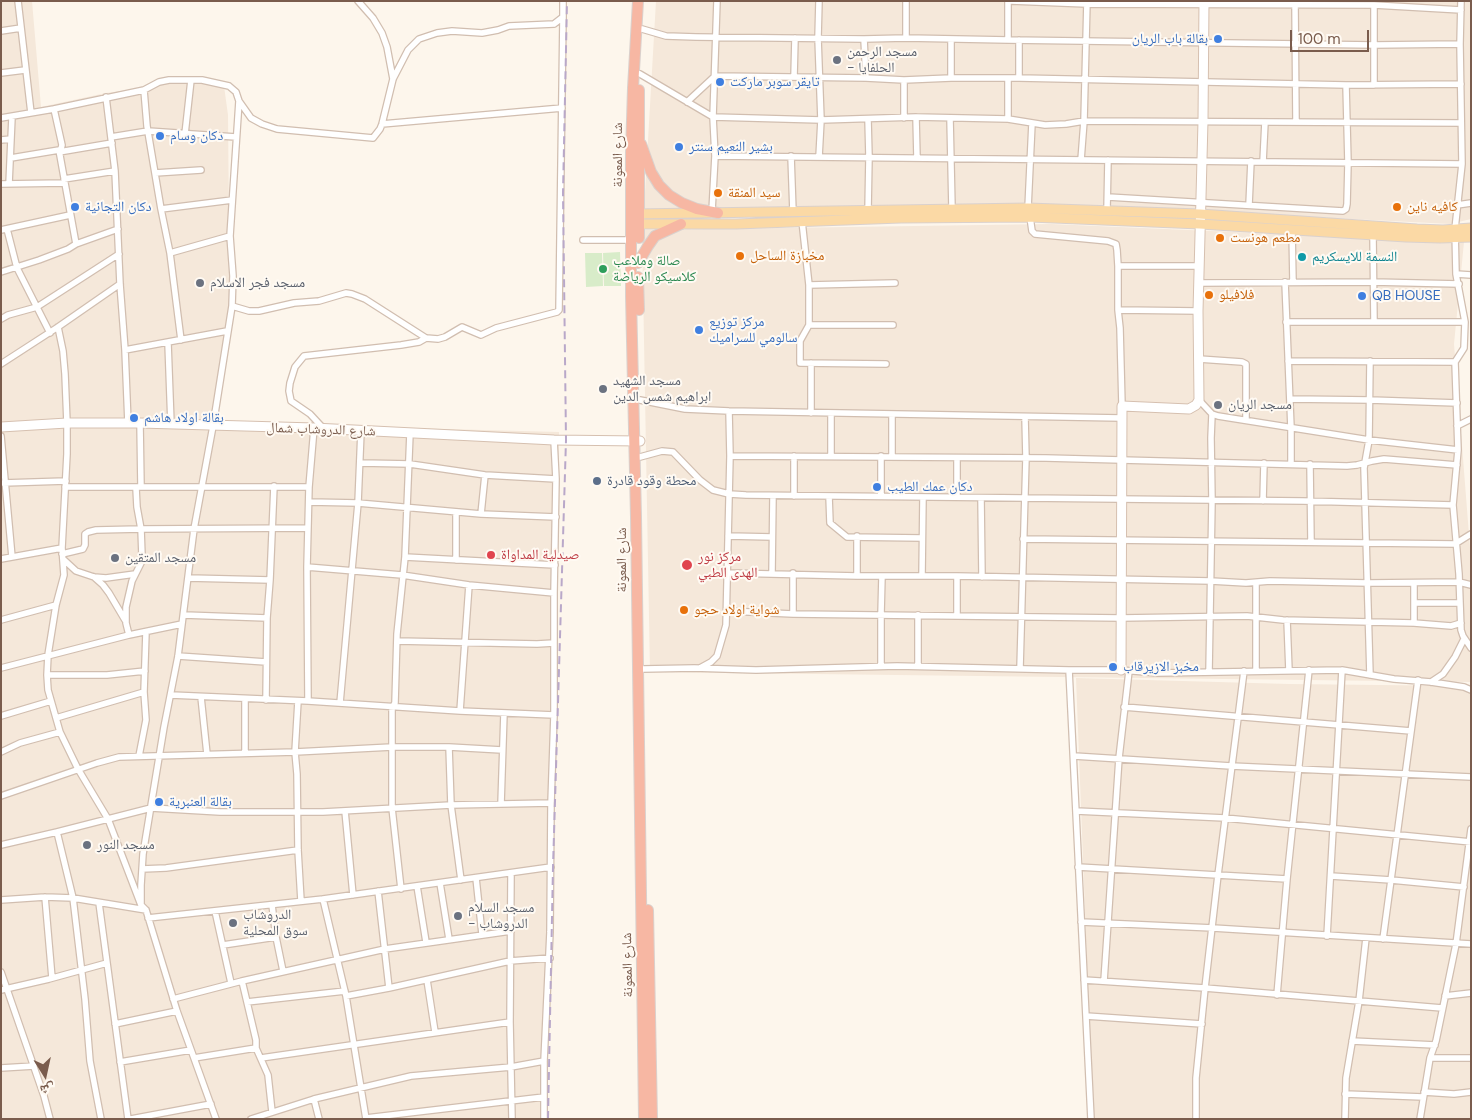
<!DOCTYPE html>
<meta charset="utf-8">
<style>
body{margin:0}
#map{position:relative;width:1472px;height:1120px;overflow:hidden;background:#fdf6ec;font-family:"DM Sans","Noto Naskh Arabic",sans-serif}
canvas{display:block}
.frame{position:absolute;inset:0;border:2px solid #7a5c4d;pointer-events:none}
.north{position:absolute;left:20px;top:1050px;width:50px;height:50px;-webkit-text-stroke:4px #fffaf3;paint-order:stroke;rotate:170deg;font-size:14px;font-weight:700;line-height:20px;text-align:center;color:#7a5c4d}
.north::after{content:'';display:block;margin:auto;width:18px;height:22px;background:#7a5c4d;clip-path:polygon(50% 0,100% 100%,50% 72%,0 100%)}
.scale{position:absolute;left:1290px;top:30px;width:79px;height:22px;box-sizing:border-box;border:2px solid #7a5c4d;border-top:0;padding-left:6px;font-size:15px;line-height:18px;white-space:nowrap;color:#7a5c4d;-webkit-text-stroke:4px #fffaf3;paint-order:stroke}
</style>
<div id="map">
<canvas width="1472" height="1120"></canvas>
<div class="frame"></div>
<div class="north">ش</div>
<div class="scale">100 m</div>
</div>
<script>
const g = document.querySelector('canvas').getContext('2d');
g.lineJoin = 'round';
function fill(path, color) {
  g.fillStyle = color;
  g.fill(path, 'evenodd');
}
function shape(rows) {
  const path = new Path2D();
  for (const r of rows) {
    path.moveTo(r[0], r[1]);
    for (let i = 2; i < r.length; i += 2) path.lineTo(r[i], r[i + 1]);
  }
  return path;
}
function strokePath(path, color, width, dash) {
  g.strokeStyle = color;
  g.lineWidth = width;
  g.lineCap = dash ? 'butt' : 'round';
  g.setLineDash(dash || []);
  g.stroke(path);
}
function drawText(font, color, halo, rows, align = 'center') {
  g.font = font + ' "DM Sans","Noto Naskh Arabic",sans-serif';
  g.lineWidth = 4;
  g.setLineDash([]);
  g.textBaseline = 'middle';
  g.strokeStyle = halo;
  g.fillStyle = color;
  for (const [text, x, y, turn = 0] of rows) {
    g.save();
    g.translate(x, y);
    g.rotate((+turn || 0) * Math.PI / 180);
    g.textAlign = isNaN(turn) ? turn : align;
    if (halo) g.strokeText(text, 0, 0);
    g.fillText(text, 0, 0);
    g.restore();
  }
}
fill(shape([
 [1,1,32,1,41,107,106,93,143,88,160,81,192,80,224,86,228,115,230,328,216,423,559,432,547,1119,1,1119],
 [656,1,1471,1,1471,219,1450,224,1214,212,644,210],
 [1051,224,1464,242,1454,344,1471,560,1471,682,650,672,642,230],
 [1076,678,1289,684,1471,686,1471,1119,1093,1119]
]), '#f5e8da');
fill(shape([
 [620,252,621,286,604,286,603,253],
 [585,253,602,253,603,286,586,287]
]), '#d8ecc9');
const street = shape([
 [18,1,31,113],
 [358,1,373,18,382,33,387,47,393,79],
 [906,1,906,38],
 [1008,1,1008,40],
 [1011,1,1087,4,1374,5,1461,10],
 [1461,1,1460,44,1462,164,1455,229,1456,274,1465,322,1464,348,1455,362,1458,450,1453,505,1459,574,1461,630,1463,636,1471,648],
 [1295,4,1296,122],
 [1374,5,1374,85],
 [642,29,666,36,696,37,864,39,906,38,1008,40,1374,45,1460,44],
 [1,31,21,28],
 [864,39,866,78],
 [951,39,951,78],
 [1,73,25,70],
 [640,74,713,117,821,120,916,117,1008,119,1045,125,1066,124,1084,121,1461,123],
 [794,77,795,38],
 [1019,78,1019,40],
 [1008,79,1008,119],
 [144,90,147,126,161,209,170,253,181,340],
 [106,97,115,171,120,284,125,350,128,423],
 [239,101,251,118,262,124,277,129,373,138,380,129,382,124,393,79,408,50,419,39,437,33,452,31,482,33,498,30,509,26,554,24,563,17,563,1],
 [687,102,715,76,866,78,904,80,951,78,1019,78,1346,85,1461,84],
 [54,109,62,145,61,149,59,150,76,244],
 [916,117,917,158],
 [1,118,54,109,144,90,159,82,169,80,202,80,229,86,236,92,239,101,230,236,233,276,232,306,213,426,194,529,178,656,164,727,143,854,141,885,141,905],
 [904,118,904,80],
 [950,118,952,209],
 [382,124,562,108],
 [185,134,191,80],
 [111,137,148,131,236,137],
 [1,140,11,139],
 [59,152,112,143],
 [715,156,1462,164],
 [791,156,793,212],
 [819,157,821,120,818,38,819,1],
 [11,158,59,150],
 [1081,160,1084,121,1087,1],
 [1263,162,1265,122],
 [155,173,201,170],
 [64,179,115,171],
 [1,184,65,183],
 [9,184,12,117],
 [1108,197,1343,211,1346,209,1347,204,1348,163,1346,85],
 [1249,205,1251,161],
 [1457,205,1471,203],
 [1028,208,1032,123],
 [161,209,232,200],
 [1107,210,1108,160],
 [712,211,715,156,713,117,717,1],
 [868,211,869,157,868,119],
 [1030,217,1032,231,1035,234,1108,241,1116,244,1117,250,1118,266,1118,310,1120,328,1122,406],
 [802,221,809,285,809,325,800,341,800,363,886,364],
 [7,229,17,268,50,333],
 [1,230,70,215],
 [1292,230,1293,282],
 [1373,235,1374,322],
 [583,240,632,240],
 [170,253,230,236],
 [1118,266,1200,266],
 [1,272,39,260,68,249,76,244,118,229],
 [1456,274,1471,275],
 [1285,282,1291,428,1291,463],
 [1199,283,1373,282,1459,284],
 [809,285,895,283],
 [232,306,249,311,259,311,294,303,319,301,346,293,352,294,365,299,426,338,438,339,445,337,462,327,481,335,496,328,557,312,559,310,563,17],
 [1118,310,1198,311],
 [1,319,8,315,37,307,119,254],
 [1286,322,1465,322],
 [809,325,893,325],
 [58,327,63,351,65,374,67,423,67,454,62,548,64,575,56,605,48,655,47,675,48,690,60,732,78,769,108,819,141,905,146,910,177,1011,216,1119],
 [168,343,171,424],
 [125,350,227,331],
 [1199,359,1242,362,1246,364,1246,420],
 [1288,361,1455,362],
 [1370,361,1369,440,1364,468,1370,675],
 [1,364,58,327,120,284],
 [1290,399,1370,400,1457,403],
 [640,400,685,409,729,411,1121,418],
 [1199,400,1212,414,1218,416,1369,440,1458,450],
 [811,413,811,363],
 [892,414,892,456],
 [140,423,141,487],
 [1457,426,1471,419],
 [323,428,310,414,291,401,289,391,290,383,295,367,304,356,401,345,419,342,426,338],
 [1,436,12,557],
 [730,456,1046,458,1347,466,1357,465,1372,461,1384,459,1457,465],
 [831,456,831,413],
 [640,457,662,451,673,452,700,480,713,490,729,494,746,495,1303,501,1453,505],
 [361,463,410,464,485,475,556,479],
 [1310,464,1311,542],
 [3,483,66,481],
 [65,487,309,487],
 [794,496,794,456],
 [829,496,830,523,847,537,922,538],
 [881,496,881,456],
 [957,497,957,458],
 [981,498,982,577],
 [1263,501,1264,463],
 [309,502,358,503,481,514,556,517],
 [456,512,456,560],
 [481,514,485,475],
 [728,536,772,537],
 [1023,539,1455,544,1471,534],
 [62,554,83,549,85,545,85,534,88,532,96,530,141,529,308,528],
 [405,557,555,565],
 [1,559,62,548],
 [63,559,76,571,94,577,106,578,135,574],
 [307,567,402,575,469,585,554,593],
 [728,573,857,576,957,576,1211,581,1246,583,1270,581,1368,583,1459,582,1471,585],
 [772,573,773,496],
 [857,576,857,536],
 [922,576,923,497],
 [94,577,103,585,109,593,125,620],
 [188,578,270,580],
 [1414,583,1414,623],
 [1414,603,1460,603],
 [728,611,793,614,1121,618,1247,616,1283,620,1414,623,1451,626,1461,623],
 [793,614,793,573],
 [184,615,267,618],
 [957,615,957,576],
 [1,620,56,605],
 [1287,620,1289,671],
 [129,635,126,623,126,607,132,581,141,563,142,556,141,529,137,507,136,488],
 [397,641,537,644,554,643],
 [178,656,266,662],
 [881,666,881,614,882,576],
 [918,666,918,615],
 [1,668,129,635,182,624],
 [700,668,711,662,717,656,726,625,730,456,729,411],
 [1020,668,1026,458,1025,417],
 [643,669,694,668,756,670,897,666,1069,670],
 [1256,671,1256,583],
 [1209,672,1212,501,1211,438,1212,414],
 [47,675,107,675,145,671],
 [1431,682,1443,674,1455,657,1464,639],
 [171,695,308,701,460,711,554,715],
 [201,697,207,754],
 [245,700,245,753],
 [266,700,267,618,270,580,274,486],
 [298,701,295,752,297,774,298,850,301,901],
 [308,701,307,567,309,487,314,428],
 [340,703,358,503,361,431],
 [1124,707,1411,731],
 [460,711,469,585],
 [1,716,51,701],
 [56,718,144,692],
 [449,747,451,805,461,880],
 [1,752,20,743,60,732],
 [139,756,146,720,144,692,146,632],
 [1074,756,1231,766,1471,777],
 [1,796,97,763,119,757,295,752,392,747,449,747,502,750],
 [501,804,504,713],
 [345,811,353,895],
 [1076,811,1225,818,1471,842],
 [57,832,73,898,85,999,90,1061,101,1119],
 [1,845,57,832,151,808,220,812,323,812,451,805,551,803],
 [1078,867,1287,879],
 [142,869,166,868,298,850],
 [511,874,510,1022,512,1119],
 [1331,876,1391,880,1464,887],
 [476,878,482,934],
 [440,883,449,939],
 [417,886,426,942],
 [401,889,392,808,392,708,395,703,397,634,405,557,410,433],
 [378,891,389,988],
 [45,897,52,978],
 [323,899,346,996,366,1119],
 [1,900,45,897,73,898,146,910],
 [99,903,128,1119],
 [272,905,276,937,283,971],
 [215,911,231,983],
 [148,918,323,899,551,867],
 [1081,922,1213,928,1471,944],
 [1327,936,1342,670],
 [1383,939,1418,680],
 [223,945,276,937],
 [1,972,44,1096,50,1119],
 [427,980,435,1032],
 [1084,980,1205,988,1442,1008],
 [242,981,256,1040,256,1048,268,1075,272,1112],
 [1104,981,1119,758,1129,671],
 [1,990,49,979,107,963],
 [1277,995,1287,879,1309,670],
 [346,996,389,988,510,961,550,958],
 [1445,996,1471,993],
 [173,999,242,981,385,949,511,931],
 [247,1002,345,991],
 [1086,1016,1202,1024],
 [115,1024,177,1011],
 [1352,1041,1435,1045],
 [194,1058,256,1048],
 [261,1058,510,1022],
 [1430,1058,1471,1058],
 [120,1062,191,1050],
 [1,1068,34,1066],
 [1424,1092,1454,1094,1471,1092],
 [1345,1094,1423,1097],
 [314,1099,319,1119],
 [366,1118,544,1097],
 [131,1119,211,1104],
 [251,1119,314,1099,411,1076,511,1067,544,1061],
 [544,1119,544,1061,550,932,551,803,554,715,554,593,556,479,554,440],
 [1091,1119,1069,670,1121,670,1158,673,1342,670,1394,679,1431,682,1464,687,1471,690],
 [1196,1119,1196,1078,1205,988,1218,875,1244,671],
 [1345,1119,1346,1078,1359,1001,1366,938],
 [1420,1119,1430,1058,1436,1041,1456,944,1471,829]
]);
const secondary = shape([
 [1,427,67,423,140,423,314,428,554,440,640,441],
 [1121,670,1122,406,1189,409,1196,405,1199,400,1198,311,1203,121,1204,1]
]);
const primary = shape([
 [634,214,1028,208,1200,214,1417,229,1443,230,1471,228],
 [632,224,736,224,901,218,1030,217,1200,224,1406,237,1440,238,1471,237]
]);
const highway = shape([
 [638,1,633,88,631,153,631,296,636,517,644,1119],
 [641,144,651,172,659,185,669,195,682,203,697,209,718,213],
 [639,238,639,90],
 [638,263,648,246,655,236,681,224],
 [638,277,639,310],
 [648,910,652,1119]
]);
strokePath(street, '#d1beb0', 8);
strokePath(secondary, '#d6c0b0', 11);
strokePath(primary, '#dad1cd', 11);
strokePath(highway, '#dad1cd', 12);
strokePath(street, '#fff', 5.5);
strokePath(secondary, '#fff', 9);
strokePath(primary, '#fbd9a5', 9);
strokePath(highway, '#f7b7a3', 10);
strokePath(shape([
 [548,1119,553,867,566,440,563,193,567,1]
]), '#b9a8c9', 2, [8, 5]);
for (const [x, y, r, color] of [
 [1218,39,5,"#3f7fe0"],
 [837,60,5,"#6b7280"],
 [720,82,5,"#3f7fe0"],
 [160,136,5,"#3f7fe0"],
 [679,147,5,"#3f7fe0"],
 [718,193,5,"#e8710a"],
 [75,207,5,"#3f7fe0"],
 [1397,207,5,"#e8710a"],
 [1220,238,5,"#e8710a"],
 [740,256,5,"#e8710a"],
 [1302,257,5,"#0f9aa8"],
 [603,269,5,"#2e9e5b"],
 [200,283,5,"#6b7280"],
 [1209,295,5,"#e8710a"],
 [1362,296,5,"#3f7fe0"],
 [699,330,5,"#3f7fe0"],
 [603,389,5,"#6b7280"],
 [1218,405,5,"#6b7280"],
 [134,418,5,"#3f7fe0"],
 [597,481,5,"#5c6f8a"],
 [877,487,5,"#3f7fe0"],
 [491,555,5,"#e0444e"],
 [115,558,5,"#6b7280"],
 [687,565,6,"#e0444e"],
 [684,610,5,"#e8710a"],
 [1113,667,5,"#3f7fe0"],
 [159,802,5,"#3f7fe0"],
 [87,845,5,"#6b7280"],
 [458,916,5,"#6b7280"],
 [233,923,5,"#6b7280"]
]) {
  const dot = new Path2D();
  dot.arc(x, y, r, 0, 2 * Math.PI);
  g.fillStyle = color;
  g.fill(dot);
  strokePath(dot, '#fffaf3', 2);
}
drawText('14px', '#366cbe', '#fffaf3', [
 ["بقالة باب الريان",1208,39,"right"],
 ["تايقر سوبر ماركت",730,82],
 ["دكان وسام",170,136],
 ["بشير النعيم سنتر",689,147],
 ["دكان التجانية",85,207],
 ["QB HOUSE",1372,296],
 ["مركز توزيع",709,322],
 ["سالومي للسراميك",709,338],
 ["بقالة اولاد هاشم",144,418],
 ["دكان عمك الطيب",887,487],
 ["مخبز الازيرقاب",1123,667],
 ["بقالة العنبرية",169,802]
], 'left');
drawText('14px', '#5b616d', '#fffaf3', [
 ["مسجد الرحمن",847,52],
 ["- الحلفايا",847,68],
 ["مسجد فجر الاسلام",210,283],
 ["مسجد الشهيد",613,381],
 ["ابراهيم شمس الدين",613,397],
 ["مسجد الريان",1228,405],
 ["مسجد المتقين",125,558],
 ["مسجد النور",97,845],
 ["مسجد السلام",468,908],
 ["- الدروشاب",468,924],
 ["الدروشاب",243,915],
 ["سوق المحلية",243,931]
], 'left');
drawText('14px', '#7a5c4d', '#fffaf3', [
 ["شارع المعونة",618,155,-90],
 ["شارع الدروشاب شمال",321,430,2],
 ["شارع المعونة",622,560,-90],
 ["شارع المعونة",628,965,-91]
]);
drawText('14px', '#c56008', '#fffaf3', [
 ["سيد المنقة",728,193],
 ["كافيه ناين",1407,207],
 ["مطعم هونست",1230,238],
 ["مخبازة الساحل",750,256],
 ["فلافيلو",1219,295],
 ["شواية اولاد حجو",694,610]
], 'left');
drawText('14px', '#0d838f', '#fffaf3', [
 ["النسمة للايسكريم",1312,257]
], 'left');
drawText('14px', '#27864d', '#fffaf3', [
 ["صالة وملاعب",613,261],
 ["كلاسيكو الرياضة",613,277]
], 'left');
drawText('14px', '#4e5e75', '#fffaf3', [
 ["محطة وقود قادرة",607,481]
], 'left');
drawText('14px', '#be3a42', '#fffaf3', [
 ["صيدلية المداواة",501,555],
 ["مركز نور",698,557],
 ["الهدى الطبي",698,573]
], 'left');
</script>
